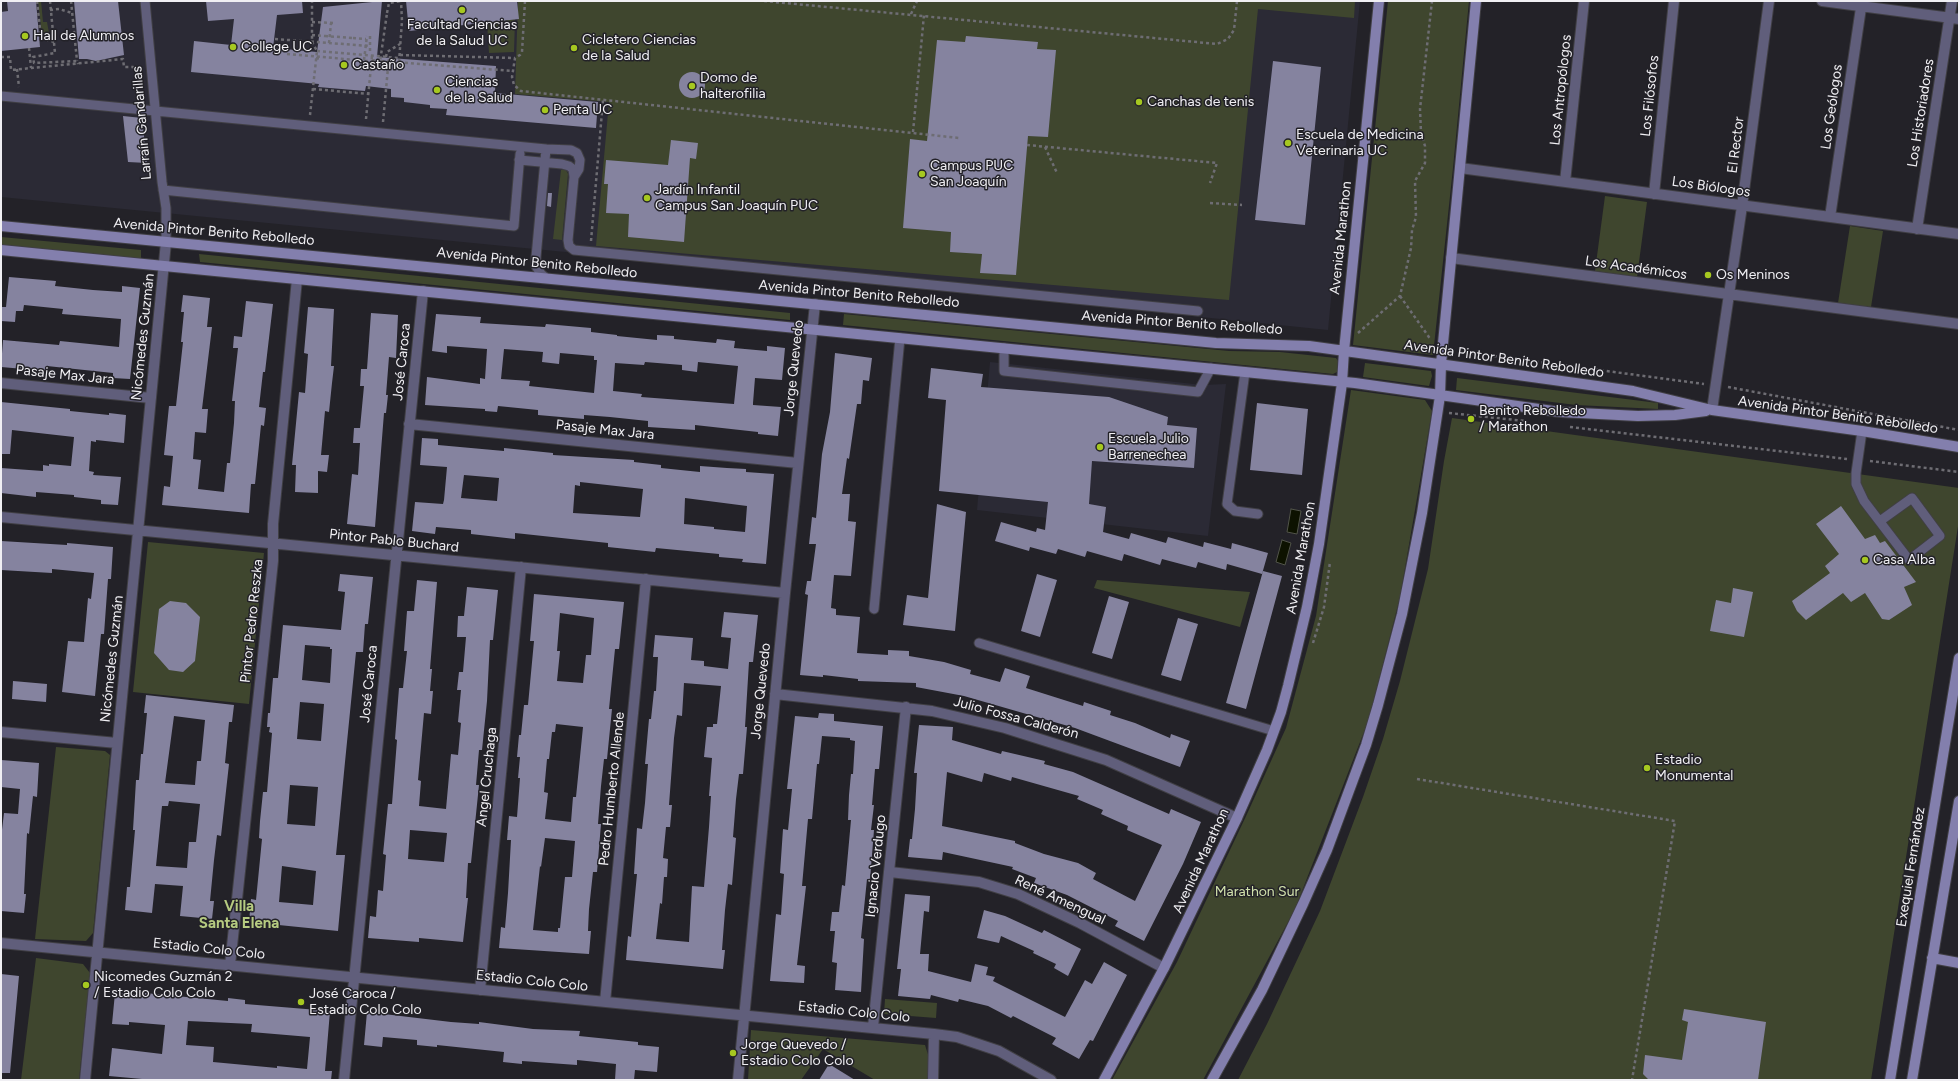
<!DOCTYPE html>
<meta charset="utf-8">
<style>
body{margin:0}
#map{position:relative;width:1960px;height:1081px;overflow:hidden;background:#232228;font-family:Figtree,sans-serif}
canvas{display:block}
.frame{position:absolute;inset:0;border:2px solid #f0eff3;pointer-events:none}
</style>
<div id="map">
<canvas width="1960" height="1081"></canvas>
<div class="frame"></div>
</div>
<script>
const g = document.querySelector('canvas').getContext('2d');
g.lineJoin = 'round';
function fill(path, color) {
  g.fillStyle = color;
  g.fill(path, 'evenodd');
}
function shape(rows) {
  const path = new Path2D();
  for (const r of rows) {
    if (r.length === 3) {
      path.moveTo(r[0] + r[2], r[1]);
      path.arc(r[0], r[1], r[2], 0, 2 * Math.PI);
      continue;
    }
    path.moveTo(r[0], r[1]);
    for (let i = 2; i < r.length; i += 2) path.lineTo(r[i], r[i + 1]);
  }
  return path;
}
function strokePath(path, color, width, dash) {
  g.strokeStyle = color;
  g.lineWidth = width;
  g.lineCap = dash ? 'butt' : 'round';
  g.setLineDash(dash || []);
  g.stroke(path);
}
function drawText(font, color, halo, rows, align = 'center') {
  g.font = font + ' Figtree,sans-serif';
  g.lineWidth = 3;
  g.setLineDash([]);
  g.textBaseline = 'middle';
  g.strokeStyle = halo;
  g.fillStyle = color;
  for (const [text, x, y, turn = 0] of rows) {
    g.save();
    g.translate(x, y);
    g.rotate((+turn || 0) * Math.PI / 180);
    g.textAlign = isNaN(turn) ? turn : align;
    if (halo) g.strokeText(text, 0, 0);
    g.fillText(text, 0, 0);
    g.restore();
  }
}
fill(shape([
 [1,1,1360,1,1328,330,586,254,1,197],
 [990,362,1203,385,1226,384,1208,536,977,510]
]), '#2b2a35');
fill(shape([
 [38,1,41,1,43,22,47,22,49,33,42,34],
 [518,1,1355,1,1354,18,1258,9,1229,300,596,246,609,102,515,94],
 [1388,1,1469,1,1453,168,1433,355,1353,345],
 [515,19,514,52,489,53,487,23],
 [561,170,566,170,568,174,562,240,553,239],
 [1605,196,1647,202,1637,277,1595,271],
 [1850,226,1883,231,1871,307,1838,303],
 [1,237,141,250,141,261,1,247],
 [199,254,790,313,790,320,200,262],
 [844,314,1229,351,1280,352,1336,358,1338,361,1337,372,1333,374,843,325],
 [1365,363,1431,371,1432,376,1429,386,1363,377],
 [1457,378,1658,403,1658,409,1576,405,1456,390],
 [1351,390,1425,400,1432,411,1400,597,1369,719,1295,909,1203,1080,1112,1080,1177,962,1247,814,1286,728,1316,616],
 [1452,418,1959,488,1959,520,1871,1080,1238,1080,1267,1024,1320,911,1363,797,1383,739,1400,681,1428,569,1444,461],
 [148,542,264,553,249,704,133,692],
 [1097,580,1250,592,1240,627,1094,588],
 [56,747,105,751,110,755,93,933,86,941,35,939],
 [36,958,83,964,90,973,79,1080,21,1080],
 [885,999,937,1003,936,1018,884,1014],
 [751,1030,925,1045,930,1061,930,1080,875,1080,823,1049,801,1080,748,1080]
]), '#3f462e');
const water = shape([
 [1291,509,1301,511,1297,534,1287,532,1291,509],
 [1282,540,1291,543,1285,565,1276,562,1282,540]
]);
fill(water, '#0d1200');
strokePath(water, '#515449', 1);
fill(shape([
 [7,1,36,1,40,47,1,51,1,12,8,11],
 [74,1,118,1,124,55,96,61,87,59,79,59],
 [206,1,302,1,303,13,277,15,273,48,317,52,323,7,382,1,377,57,496,66,495,93,598,102,596,128,446,115,447,109,430,108,430,105,404,102,404,98,391,97,391,89,366,86,365,91,318,87,319,84,191,72,194,41,231,45,234,19,208,21],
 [406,1,517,1,519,19,409,31],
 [966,36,1038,42,1037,49,1056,50,1048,137,1028,136,1016,275,980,273,982,254,950,252,951,232,903,228,910,139,927,141,937,40,965,42],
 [1273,61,1321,67,1305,225,1255,220],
 [692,85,13],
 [123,116,142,118,147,163,128,162],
 [671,140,698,143,696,159,690,158,684,242,628,237,629,214,606,213,608,184,604,184,606,160,668,165],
 [548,193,552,193,551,207,547,206],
 [9,277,56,281,55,286,93,290,122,292,122,286,140,288,130,379,113,378,113,373,75,369,47,366,47,371,1,367,3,340,59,345,60,341,119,347,121,319,62,314,63,309,24,305,23,311,16,311,15,322,1,321,2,307,6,307],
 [183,295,210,298,207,327,212,327,202,409,208,409,206,433,195,432,193,459,201,460,198,489,224,492,227,463,230,463,234,423,235,401,232,401,238,348,233,348,234,336,242,337,246,301,273,304,265,372,263,372,259,407,266,408,264,426,261,425,255,484,251,484,249,513,162,505,164,486,170,487,173,456,164,455,169,406,176,406,183,342,181,342,184,312,181,312],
 [308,307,334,309,331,366,334,366,332,383,329,412,325,411,321,455,329,455,327,472,318,471,318,493,295,492,296,465,292,465,299,392,305,393,308,354,304,353],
 [371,313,398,315,396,358,389,357,386,395,388,395,386,413,384,413,375,527,347,524,352,474,358,475,360,443,353,443,354,428,360,428,364,386,360,386,361,369,367,369],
 [436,314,481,317,480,323,545,327,546,324,591,328,591,332,617,335,617,336,657,340,657,335,674,336,674,339,716,343,717,339,735,341,734,348,767,351,767,346,785,348,782,380,755,378,753,403,753,405,781,407,778,436,758,434,758,432,695,425,695,430,648,427,648,421,610,417,584,415,584,419,538,415,538,410,498,406,497,412,485,411,485,409,425,405,427,377,480,384,480,378,485,379,487,349,447,346,447,353,432,351],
 [504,349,543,352,542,362,559,364,560,353,594,356,594,360,597,360,594,393,529,386,530,381,501,379],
 [645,362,682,365,682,370,697,372,698,362,738,366,734,404,641,397,642,394,613,391,615,363,644,365],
 [835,353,872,358,869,381,863,380,861,404,857,404,849,459,847,458,842,494,850,494,848,521,856,522,851,576,834,575,831,608,836,609,836,615,860,617,857,653,888,655,888,650,909,651,909,656,944,662,971,670,970,674,1000,682,1005,668,1030,676,1026,688,1083,706,1084,702,1111,711,1110,715,1135,723,1170,738,1171,734,1190,741,1180,767,1075,728,964,696,916,687,916,683,858,681,858,679,823,675,823,677,800,675,808,595,805,594,807,581,811,581,816,544,809,544,812,517,816,518,822,454,830,412],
 [931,368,983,374,981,387,1109,397,1168,417,1167,425,1197,428,1194,468,1092,461,1089,504,1106,507,1103,532,1129,539,1131,533,1166,543,1168,537,1203,547,1204,542,1231,549,1232,543,1268,553,1262,574,1227,564,1226,570,1198,562,1196,568,1162,559,1160,565,1124,554,1122,561,1087,551,1085,557,1058,549,1056,554,1030,547,1029,551,995,541,1001,522,1036,532,1037,528,1045,530,1048,502,939,491,946,400,928,398],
 [1,402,70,409,70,411,109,415,109,413,126,415,124,443,96,440,96,442,91,441,89,471,94,472,93,475,121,477,118,505,101,504,101,500,74,497,74,495,36,492,36,497,1,493,1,468,43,471,43,465,49,466,49,464,71,466,74,437,12,430,10,454,1,454],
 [1257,403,1308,409,1302,475,1250,470],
 [422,438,438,439,438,445,504,451,504,448,553,453,553,455,634,460,634,462,661,465,661,468,700,472,700,466,727,468,746,469,746,472,774,474,766,564,742,562,743,559,719,557,719,554,656,548,655,552,608,547,608,543,515,533,515,539,471,534,471,530,436,527,435,534,412,531,415,502,443,504,444,500,447,467,420,465],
 [464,475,499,478,497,501,461,498],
 [580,482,643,489,640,517,573,513,575,485,580,486],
 [685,498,747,506,745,532,714,529,714,527,684,524],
 [937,504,966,512,955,631,903,625,907,595,928,598],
 [1841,506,1865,539,1875,535,1880,543,1885,541,1916,582,1904,587,1912,605,1889,620,1882,619,1865,593,1851,602,1843,593,1806,620,1797,611,1792,601,1830,573,1825,566,1839,554,1816,524],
 [1,541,67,545,67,543,113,547,111,579,108,579,104,634,101,634,95,696,62,692,68,641,84,642,88,598,91,599,94,573,52,569,52,573,1,570],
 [1263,571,1282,576,1246,709,1226,703],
 [340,574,373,577,368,624,365,624,363,652,356,652,345,762,336,855,345,855,338,931,249,922,251,899,256,900,262,839,259,838,260,821,263,792,267,792,272,733,269,732,270,727,267,727,268,713,270,713,273,678,278,678,283,625,341,630,345,592,338,591],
 [305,645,330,647,330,649,332,649,330,683,302,680],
 [300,702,324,704,321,741,297,739],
 [290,785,318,787,315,826,287,824],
 [282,866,316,871,313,905,279,902],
 [1037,574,1057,580,1040,637,1021,631],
 [417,580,437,582,430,669,432,669,430,691,433,691,431,714,424,713,418,780,421,781,419,806,446,809,451,754,458,755,461,723,458,722,461,690,457,690,459,672,463,672,466,637,457,637,458,616,464,616,467,587,498,590,493,640,490,640,487,701,482,750,479,750,476,785,479,785,471,863,468,863,466,898,468,898,463,942,419,938,419,942,368,938,370,916,376,917,378,890,383,891,386,855,383,854,388,804,392,804,397,740,395,739,399,688,403,688,407,651,404,651,407,611,414,611],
 [410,830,447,833,444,862,408,859],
 [1733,588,1753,592,1744,637,1710,631,1716,600,1731,603],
 [534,594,624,602,619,649,615,649,609,709,612,709,607,759,604,759,601,786,598,824,601,824,597,872,593,872,589,909,588,931,591,931,589,954,499,948,501,927,505,928,508,893,511,840,507,840,509,816,517,817,520,778,518,778,520,757,517,757,519,735,521,735,524,705,528,705,534,641,530,641],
 [560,613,594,618,591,655,586,655,583,683,557,681,560,651,557,651],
 [556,724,583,727,576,797,573,797,571,822,545,819,548,793,544,792,547,759,549,759,552,732,555,732],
 [545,838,575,841,572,877,565,877,560,928,558,928,558,932,533,930,540,866,541,867],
 [1109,596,1129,602,1112,659,1092,653],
 [170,601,186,603,200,617,195,661,183,672,169,670,154,653,159,609],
 [724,612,758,615,753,662,749,662,745,727,747,727,743,774,739,774,736,799,733,837,736,838,732,885,728,884,725,910,722,950,725,950,723,969,626,960,628,936,631,937,637,874,634,874,637,828,642,829,645,803,648,764,645,764,649,719,651,719,654,691,656,691,658,657,653,657,655,635,693,638,691,660,704,661,704,666,728,669,731,638,721,637],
 [684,683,721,686,717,724,713,724,713,727,707,727,704,757,712,758,709,796,711,796,709,827,704,887,692,886,689,942,656,939,660,903,662,904,664,877,667,877,668,859,663,858,666,827,670,827,672,805,669,805,674,738,677,715,682,716],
 [1178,618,1198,624,1181,681,1161,675],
 [13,681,47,684,46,702,12,699],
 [146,695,234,705,232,722,229,722,225,763,229,764,221,836,217,835,214,860,210,901,214,901,212,919,180,916,183,886,155,884,152,913,125,910,127,887,130,887,135,830,133,830,135,797,136,780,139,780,141,754,143,754,147,713,144,713],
 [174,716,205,720,201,761,197,761,195,785,165,783],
 [169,801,200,804,196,842,189,842,187,868,156,866,162,806,168,806],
 [819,713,834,714,834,721,883,726,879,769,875,769,872,805,874,805,871,830,874,830,870,880,867,879,861,938,864,939,861,992,835,990,837,963,832,962,835,931,830,931,832,912,839,912,842,885,845,886,851,820,848,820,849,795,851,774,853,774,855,741,850,740,850,738,822,736,819,764,817,764,812,819,808,819,802,886,806,886,797,965,805,966,804,983,770,981,776,914,781,915,784,874,780,873,783,829,788,830,792,789,787,789,795,716,818,718],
 [919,725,953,727,952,740,1001,754,1002,751,1045,761,1044,764,1073,772,1169,814,1171,809,1201,822,1183,864,1144,941,1115,926,1118,921,1067,895,1034,883,1036,878,1012,869,1013,867,943,852,942,860,908,857,910,839,912,839,915,809,917,773,914,773],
 [947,772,982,782,984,773,1011,781,1012,777,1079,796,1077,799,1103,810,1101,814,1128,826,1127,830,1162,845,1135,901,1093,879,1096,873,1078,863,1044,854,1015,843,1015,841,942,826],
 [1,760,39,763,37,797,33,796,29,834,27,833,24,894,26,894,24,913,1,911,1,838,4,813,18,814,20,789,1,787],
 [905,894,930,896,929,912,924,911,920,954,929,954,928,971,971,982,975,964,988,967,986,975,995,977,993,981,1065,1017,1085,980,1092,984,1104,962,1127,975,1093,1041,1090,1040,1079,1059,1052,1044,1056,1038,1013,1016,1011,1018,988,1006,959,999,958,1002,931,995,930,999,898,996,901,969,897,969],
 [984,910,1005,916,1042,933,1044,930,1081,949,1068,976,1054,968,1056,964,1033,953,1034,951,1001,936,999,943,977,938],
 [1,974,19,976,10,1073,1,1073],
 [115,993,145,995,145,993,228,1001,228,998,245,1000,245,1004,330,1011,325,1071,332,1071,331,1080,153,1080,109,1076,112,1048,162,1054,165,1025,129,1022,129,1025,112,1024],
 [188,1021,252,1024,251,1032,310,1037,307,1069,277,1066,277,1068,213,1062,214,1047,186,1045],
 [1684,1009,1766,1022,1758,1080,1649,1080,1643,1074,1645,1055,1682,1060,1688,1022,1682,1020],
 [367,1012,451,1022,479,1024,479,1022,533,1029,580,1031,579,1036,638,1042,638,1045,659,1047,657,1072,635,1070,634,1080,615,1080,616,1064,577,1060,577,1065,522,1061,522,1064,503,1062,504,1052,437,1045,437,1047,417,1045,417,1040,383,1037,382,1047,364,1045],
 [829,1064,855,1080,819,1080]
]), '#85839f');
const lane = shape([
 [145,1,162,182,166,208,166,242],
 [1,96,546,149,536,257,536,266,541,274,546,278],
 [546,149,571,150,577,153,580,160,579,169,574,177],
 [519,160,562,164,569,166,573,169,574,177,568,240,569,246,574,250,1198,311],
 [163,190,514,226,520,154],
 [1004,348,1004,371,1198,392,1211,368],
 [1245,372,1227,504,1235,511,1258,514],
 [1862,431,1856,473,1856,484,1864,501,1909,560,1940,536,1912,498,1880,521],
 [874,609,900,338],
 [979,643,1274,731]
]);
const street = shape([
 [1822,1,1959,19],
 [1460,168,1959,234],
 [1565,182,1584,1],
 [1654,194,1674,1],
 [1830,217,1862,1],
 [1917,229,1952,1],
 [1451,258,1959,324],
 [1,383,151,398],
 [1712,410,1742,206,1769,1],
 [409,424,798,463],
 [1,517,785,593],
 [775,694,932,711,1005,728,1106,760,1237,818],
 [1,732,117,743],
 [890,872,979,882,1018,894,1080,923,1164,968],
 [1,943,934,1034,957,1037,999,1051,1051,1080],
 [230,965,273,561,273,524,297,279],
 [480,990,521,567],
 [605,1002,646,579],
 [873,1027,906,707],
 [85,1080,166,242],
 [344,1080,423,291],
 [738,1080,785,593,815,304],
 [933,1080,934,1034]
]);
const secondary = shape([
 [1,226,1216,343,1309,346,1633,391,1712,410,1862,431,1959,447],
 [1,250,1245,372,1355,383,1560,412,1638,416,1675,415,1706,411],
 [1932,958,1959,963],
 [1104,1080,1164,968,1237,818,1267,750,1281,712,1288,686,1307,607,1319,544,1342,383,1344,351,1379,1],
 [1212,1080,1262,990,1303,904,1327,850,1366,745,1378,705,1402,614,1422,513,1440,396,1441,364,1476,1],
 [1890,1080,1959,658],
 [1912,1080,1959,801]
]);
strokePath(lane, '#403f44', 11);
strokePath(street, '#403f44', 12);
strokePath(secondary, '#403f44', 12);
strokePath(shape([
 [37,1,41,38,54,42],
 [50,1,55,53,33,57,34,63,77,61,78,64],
 [71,1,77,61],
 [525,1,522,52,520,55,515,58,512,77,514,85,521,91,959,138],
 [764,1,1217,44,1228,39,1234,30,1237,1],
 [50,10,59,9,72,13],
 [387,13,389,3,401,1],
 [911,14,917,1],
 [312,22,333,23],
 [312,35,325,36],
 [370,36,370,52],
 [353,38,366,39],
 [275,39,370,46],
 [329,43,331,23],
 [29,48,31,68],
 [317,51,399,58],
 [400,55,515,58],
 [1,57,10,57,11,70,123,59,124,67,133,67,139,73],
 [386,57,387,52,400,44],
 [316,58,321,59],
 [372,60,378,61],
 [381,61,513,71],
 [399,62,402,21,401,1],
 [17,69,19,87],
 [313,89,369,94],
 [310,115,317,51,312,42,312,1],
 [366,119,372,56],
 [383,122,389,57],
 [913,132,924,15],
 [1027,145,1217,163,1210,183],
 [1045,147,1057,173],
 [1210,203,1242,205],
 [591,241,603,100],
 [1400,296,1431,340],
 [1358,333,1400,296,1411,248,1412,230,1416,217,1415,181,1425,163,1425,146,1421,133,1420,109,1432,1],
 [1464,352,1704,384],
 [1728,387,1959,430],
 [1449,413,1525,421],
 [1570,427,1847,459],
 [1870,461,1959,472],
 [1313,643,1324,607,1330,562],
 [1417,779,1675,821,1632,1080]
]), '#6e6d73', 2.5, [3, 3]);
strokePath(lane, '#605e7b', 9);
strokePath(street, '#605e7b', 10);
strokePath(secondary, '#837fad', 10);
strokePath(shape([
 [325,36,353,38],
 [287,54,380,62,387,13],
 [364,60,367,36]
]), '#6e6d73', 2.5, [3, 3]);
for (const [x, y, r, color] of [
 [462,10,4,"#a6c820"],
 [25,36,4,"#a6c820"],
 [233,47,4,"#a6c820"],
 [574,48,4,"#a6c820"],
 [344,65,4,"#a6c820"],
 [692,86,4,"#a6c820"],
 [437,90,4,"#a6c820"],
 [1139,102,4,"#a6c820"],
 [545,110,4,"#a6c820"],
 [1288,143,4,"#a6c820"],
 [922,174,4,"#a6c820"],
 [647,198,4,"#a6c820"],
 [1708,275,4,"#a6c820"],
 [1471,419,4,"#a6c820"],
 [1100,447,4,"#a6c820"],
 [1865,560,4,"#a6c820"],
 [1647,768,4,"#a6c820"],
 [86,985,4,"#a6c820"],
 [301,1002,4,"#a6c820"],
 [733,1053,4,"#a6c820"]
]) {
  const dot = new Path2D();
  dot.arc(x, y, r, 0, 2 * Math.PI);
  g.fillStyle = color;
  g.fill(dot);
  strokePath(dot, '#232228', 1.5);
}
drawText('14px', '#f0eff3', '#232228', [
 ["Facultad Ciencias",462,25,"center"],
 ["de la Salud UC",462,41,"center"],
 ["Hall de Alumnos",33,36],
 ["Cicletero Ciencias",582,40],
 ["de la Salud",582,56],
 ["College UC",241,47],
 ["Castaño",352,65],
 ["Domo de",700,78],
 ["halterofilia",700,94],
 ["Ciencias",445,82],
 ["de la Salud",445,98],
 ["Canchas de tenis",1147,102],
 ["Penta UC",553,110],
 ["Escuela de Medicina",1296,135],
 ["Veterinaria UC",1296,151],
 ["Campus PUC",930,166],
 ["San Joaquín",930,182],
 ["Jardín Infantil",655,190],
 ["Campus San Joaquín PUC",655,206],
 ["Os Meninos",1716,275],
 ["Benito Rebolledo",1479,411],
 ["/ Marathon",1479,427],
 ["Escuela Julio",1108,439],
 ["Barrenechea",1108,455],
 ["Casa Alba",1873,560],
 ["Estadio",1655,760],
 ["Monumental",1655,776],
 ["Nicomedes Guzmán 2",94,977],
 ["/ Estadio Colo Colo",94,993],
 ["José Caroca /",309,994],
 ["Estadio Colo Colo",309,1010],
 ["Jorge Quevedo /",741,1045],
 ["Estadio Colo Colo",741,1061]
], 'left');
drawText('14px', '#f0eff3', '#232228', [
 ["Los Antropólogos",1561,90,-84],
 ["Los Filósofos",1650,96,-84],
 ["Los Geólogos",1832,107,-82],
 ["Los Historiadores",1921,113,-81],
 ["Larraín Gandarillas",142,123,-95],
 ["El Rector",1736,145,-83],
 ["Los Biólogos",1711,187,8],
 ["Avenida Pintor Benito Rebolledo",214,232,5],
 ["Avenida Marathon",1341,238,-84],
 ["Avenida Pintor Benito Rebolledo",537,263,6],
 ["Los Académicos",1636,268,8],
 ["Avenida Pintor Benito Rebolledo",859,294,5],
 ["Avenida Pintor Benito Rebolledo",1182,323,4],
 ["Nicómedes Guzmán",143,337,-84],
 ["Avenida Pintor Benito Rebolledo",1504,359,8],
 ["José Caroca",402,362,-84],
 ["Jorge Quevedo",794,368,-84],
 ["Pasaje Max Jara",65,375,6],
 ["Avenida Pintor Benito Rebolledo",1838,415,8],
 ["Pasaje Max Jara",605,430,6],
 ["Pintor Pablo Buchard",394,541,6],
 ["Avenida Marathon",1301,558,-80],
 ["Pintor Pedro Reszka",252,621,-84],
 ["Nicómedes Guzmán",112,659,-84],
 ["José Caroca",369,684,-84],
 ["Jorge Quevedo",761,691,-84],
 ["Julio Fossa Calderón",1016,718,15],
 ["Angel Cruchaga",487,777,-84],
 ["Pedro Humberto Allende",612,789,-84],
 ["Avenida Marathon",1201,861,-65],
 ["Ignacio Verdugo",876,866,-84],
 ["Exequiel Fernández",1911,867,-81],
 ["René Amengual",1060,900,25],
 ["Estadio Colo Colo",209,949,6],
 ["Estadio Colo Colo",532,981,6],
 ["Estadio Colo Colo",854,1012,6]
]);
drawText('14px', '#d1e1ac', '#232228', [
 ["Marathon Sur",1257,892]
]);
drawText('bold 15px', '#b6cb81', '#232228', [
 ["Villa",239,907],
 ["Santa Elena",239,924]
]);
</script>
